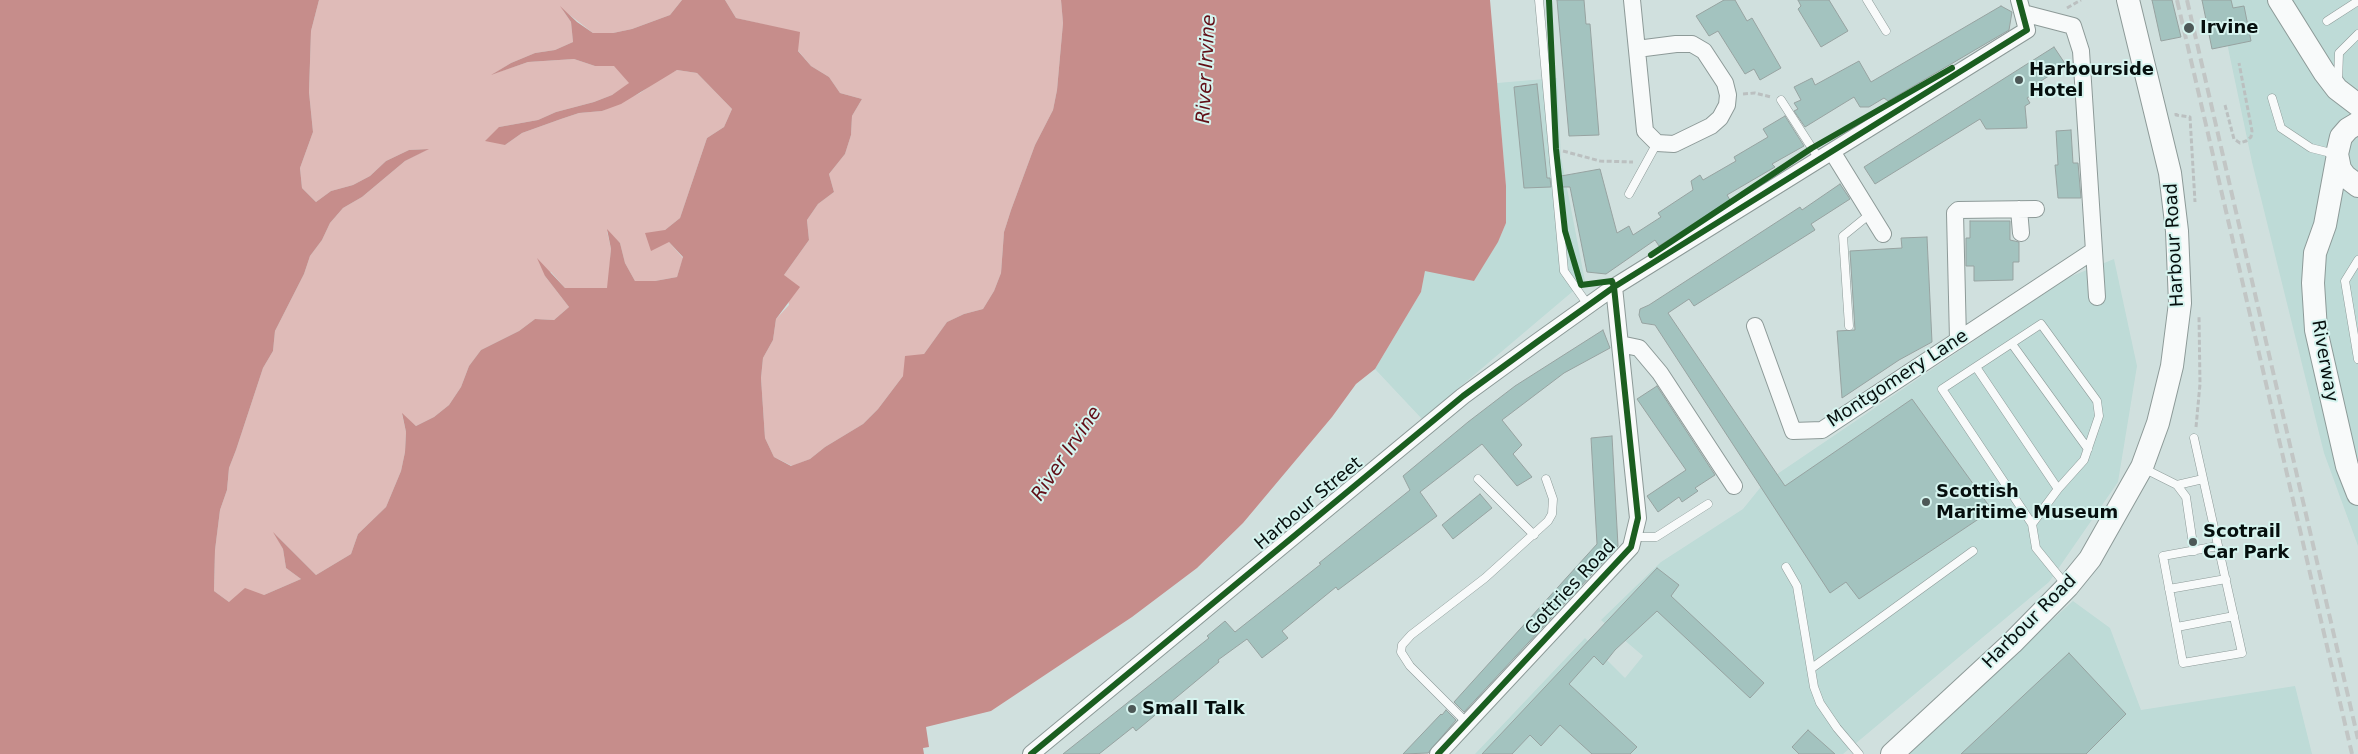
<!DOCTYPE html>
<style>
body{margin:0}
canvas{display:block;background:#d0e0de}
</style>
<canvas width="2358" height="754"></canvas>
<script>
const g = document.querySelector('canvas').getContext('2d');
g.lineJoin = 'round';
function fill(path, color) {
  g.fillStyle = color;
  g.fill(path, 'evenodd');
}
function shape(rows) {
  const path = new Path2D();
  for (const r of rows) {
    path.moveTo(r[0], r[1]);
    for (let i = 2; i < r.length; i += 2) path.lineTo(r[i], r[i + 1]);
  }
  return path;
}
function strokePath(path, color, width, dash) {
  g.strokeStyle = color;
  g.lineWidth = width;
  g.lineCap = dash ? 'butt' : 'round';
  g.setLineDash(dash || []);
  g.stroke(path);
}
function drawText(font, color, halo, rows, align = 'center') {
  g.font = font + ' "DejaVu Sans",sans-serif';
  g.lineWidth = 4;
  g.setLineDash([]);
  g.textBaseline = 'middle';
  g.strokeStyle = halo;
  g.fillStyle = color;
  for (const [text, x, y, turn = 0] of rows) {
    g.save();
    g.translate(x, y);
    g.rotate((+turn || 0) * Math.PI / 180);
    g.textAlign = isNaN(turn) ? turn : align;
    if (halo) g.strokeText(text, 0, 0);
    g.fillText(text, 0, 0);
    g.restore();
  }
}
fill(shape([
 [2218,0,2358,0,2358,546,2324,453,2252,162],
 [1557,78,1561,157,1585,281,1422,419,1375,369,1421,292,1425,270,1474,281,1498,241,1506,223,1506,186,1497,83],
 [2114,259,2137,366,2118,482,2049,582,1843,754,1475,754,1585,638,1625,678,1643,656,1601,620,1661,562,1743,509,1764,483,2067,278],
 [2073,601,2110,628,2141,710,2295,686,2312,754,1903,754]
]), '#bedbd7');
fill(shape([
 [319,0,682,0,670,15,632,29,613,33,593,33,562,9,571,22,573,42,555,50,535,53,511,63,493,74,528,62,574,59,595,66,615,66,630,83,612,95,594,102,556,112,538,120,499,127,505,145,522,133,561,119,579,113,602,111,640,93,658,80,677,70,697,73,732,109,724,127,707,138,680,218,665,230,669,242,683,258,677,277,655,281,635,281,625,263,620,243,607,231,611,249,608,288,565,288,551,272,545,276,569,307,554,320,535,319,519,331,481,350,469,366,461,387,449,405,434,417,416,426,402,414,406,432,405,452,401,471,386,507,358,534,351,554,316,575,275,534,283,549,286,568,301,579,264,595,229,602,214,591,215,550,220,510,227,490,229,468,236,450,263,368,273,351,275,331,304,274,310,256,322,240,330,223,343,208,362,197,405,161,428,149,409,150,386,161,370,176,353,185,331,191,316,202,302,188,300,168,313,132,309,92,311,31],
 [725,0,1061,0,1063,23,1057,90,1053,110,1035,145,1011,210,1004,232,1001,273,994,291,983,309,964,314,947,322,924,354,903,376,878,409,863,424,825,447,810,459,792,466,774,457,765,438,761,378,763,358,773,340,776,319,789,305,784,275,809,240,807,220,818,204,834,192,829,174,845,154,851,135,852,116,862,99,840,93,829,77,811,66,779,28,736,18]
]), '#dfbbb8');
fill(shape([
 [0,0,319,0,311,31,309,92,313,132,300,168,302,188,316,202,331,191,353,185,370,176,386,161,409,150,429,149,405,161,362,197,343,208,330,223,322,240,310,256,304,274,275,331,273,351,263,368,236,450,229,468,227,490,220,510,215,550,214,591,229,602,245,588,264,595,301,579,286,568,283,549,273,532,316,575,351,554,358,534,386,507,401,471,405,452,406,432,402,413,416,426,434,417,449,405,461,387,469,366,481,350,519,331,535,319,554,320,569,307,545,276,537,258,565,288,607,288,611,249,607,229,620,243,625,263,635,281,655,281,677,277,683,257,669,242,651,251,645,233,665,230,680,218,707,138,724,127,732,109,697,73,677,70,621,104,602,111,579,113,561,119,522,133,505,145,485,141,499,127,538,120,556,112,594,102,612,95,629,83,614,66,595,66,574,59,528,62,491,75,511,63,535,53,555,50,573,42,571,22,560,6,577,22,593,33,613,33,632,29,670,15,682,0,725,0,736,18,800,32,798,51,811,66,829,77,840,93,862,99,852,116,851,135,845,154,829,174,834,192,818,204,807,220,809,240,784,275,800,287,776,319,773,340,763,358,761,378,765,438,774,457,791,466,810,459,825,447,863,424,878,409,903,376,905,356,924,354,947,322,964,314,983,309,994,291,1001,273,1004,232,1011,210,1035,145,1053,110,1057,90,1063,23,1061,0,1490,0,1506,186,1506,223,1498,242,1474,281,1425,271,1421,292,1375,369,1356,384,1332,417,1243,523,1197,568,1132,617,991,711,926,727,929,747,923,748,924,754,0,754]
]), '#c68d8b');
const building = shape([
 [1557,0,1584,0,1586,24,1590,24,1599,135,1569,136,1557,0],
 [1724,0,1735,0,1747,21,1752,18,1781,68,1760,80,1754,69,1745,74,1718,31,1709,36,1696,16,1724,0],
 [1798,0,1829,0,1848,31,1821,47,1798,9,1801,6,1798,0],
 [2152,0,2172,0,2181,37,2161,41,2152,0],
 [2202,0,2231,0,2233,8,2244,6,2251,41,2212,49,2202,0],
 [2001,6,2012,12,2009,30,1888,101,1884,98,1869,107,1860,107,1854,97,1805,127,1794,111,1798,109,1794,103,1801,100,1794,87,1812,78,1815,85,1859,61,1871,82,2001,6],
 [2054,47,2066,65,2033,86,2037,92,2027,98,2030,103,2025,106,2027,128,1986,129,1980,119,1875,184,1864,167,2054,47],
 [1537,84,1547,178,1550,178,1551,187,1524,188,1514,87,1537,84],
 [1785,116,1804,146,1772,164,1775,167,1727,195,1730,200,1659,246,1655,240,1606,274,1587,272,1570,187,1562,187,1561,176,1600,169,1617,233,1629,226,1633,235,1661,217,1658,213,1693,190,1691,181,1700,175,1703,180,1736,161,1734,157,1768,137,1763,129,1785,116],
 [2071,130,2073,163,2078,163,2081,198,2058,198,2055,165,2058,165,2056,131,2071,130],
 [1840,184,1850,199,1811,224,1815,230,1694,306,1689,299,1668,313,1785,486,1912,399,1992,510,1859,599,1846,582,1830,593,1655,325,1642,323,1639,315,1640,309,1649,305,1800,207,1802,210,1840,184],
 [1970,221,2010,221,2010,240,2019,242,2019,262,2013,262,2013,280,1974,281,1974,266,1966,266,1966,238,1970,238,1970,221],
 [1927,237,1932,342,1899,360,1842,398,1837,331,1855,330,1850,251,1902,248,1901,238,1927,237],
 [1603,330,1610,348,1564,373,1502,420,1522,445,1513,454,1532,477,1517,486,1482,444,1420,492,1437,516,1338,590,1336,587,1282,631,1288,638,1262,658,1247,639,1218,660,1219,662,1136,731,1133,727,1099,754,1063,754,1209,638,1207,636,1225,621,1235,632,1321,564,1319,563,1410,490,1403,476,1468,422,1515,386,1603,330],
 [1657,386,1715,475,1695,488,1698,491,1682,502,1679,497,1658,512,1647,496,1686,470,1637,399,1657,386],
 [1612,436,1618,546,1464,712,1454,702,1597,544,1591,438,1612,436],
 [1480,494,1492,508,1453,539,1442,525,1480,494],
 [1657,568,1679,585,1671,596,1764,683,1750,698,1657,611,1615,650,1603,665,1594,656,1569,684,1637,747,1630,754,1592,754,1560,725,1541,746,1530,735,1512,754,1482,754,1657,568],
 [2069,653,2126,714,2086,754,1961,754,2069,653],
 [1446,710,1456,720,1428,753,1403,754,1441,714,1442,715,1446,710],
 [1808,730,1835,754,1799,754,1792,747,1808,730]
]);
fill(building, '#a3c3bf');
strokePath(building, '#97a3a1', 1);
const lane = shape([
 [1539,0,1564,271,1588,305],
 [1867,0,1886,31],
 [2327,21,2358,1],
 [2338,81,2339,53,2358,34],
 [2272,98,2281,128,2311,148,2335,154],
 [1781,100,1819,159],
 [1629,194,1657,143],
 [2358,260,2345,281,2358,359],
 [1849,326,1843,236,1870,214],
 [2012,344,2088,449],
 [1976,367,2058,489],
 [2194,438,2242,653,2183,663,2163,556,2218,546],
 [2145,469,2177,485,2186,497,2194,551],
 [1478,479,1534,535],
 [2177,485,2203,479],
 [2032,524,2058,489,2084,460,2099,416,2097,401,2041,324,1942,389,2032,524,2036,548,2066,585],
 [1633,537,1656,537,1708,504],
 [1786,567,1797,586,1814,687,1820,703,1837,728,1859,754],
 [2169,589,2226,579],
 [2177,627,2234,616],
 [1812,668,1973,551],
 [1467,723,1410,666,1401,652,1402,645,1411,635,1485,578,1548,521,1552,514,1553,499,1546,479]
]);
const street = shape([
 [1632,0,1645,131,1657,143,1674,144,1711,126,1720,118,1727,105,1728,95,1725,83,1704,51,1692,44,1676,44,1637,49],
 [2023,13,2073,26,2081,51,2097,297],
 [1833,153,1883,234],
 [2019,209,2021,233],
 [1755,326,1793,431,1822,430,2093,251],
 [1958,340,1955,213,1958,210,2036,209],
 [1620,344,1639,348,1660,373,1734,486],
 [1031,754,1463,396,1537,342,1614,287,2027,30,2019,0],
 [1438,754,1631,547,1638,518,1614,287]
]);
const secondary = shape([
 [2279,0,2324,72,2337,89,2358,105],
 [2358,123,2348,129,2341,137,2337,154,2340,169,2345,176,2358,186],
 [2337,160,2325,225,2315,253,2313,283,2316,330,2347,466,2358,494],
 [1892,754,2012,643,2068,586,2090,559,2142,467,2158,423,2172,366,2180,303,2177,231,2170,173,2128,0]
]);
strokePath(lane, '#8d9a98', 9);
strokePath(street, '#8d9a98', 18);
strokePath(secondary, '#8d9a98', 24);
strokePath(shape([
 [2067,8,2081,0],
 [1743,94,1755,93,1771,97],
 [2225,105,2234,139,2240,143,2246,141,2251,137,2252,131,2239,63],
 [2176,113,2176,115,2190,117,2195,202],
 [1563,151,1600,161,1633,162],
 [2196,427,2200,384,2199,316]
]), '#bbc0c0', 3, [5, 2.5]);
strokePath(lane, '#f8fafa', 8);
strokePath(street, '#f8fafa', 16);
strokePath(secondary, '#f8fafa', 22);
strokePath(shape([
 [2177,0,2352,754],
 [2187,0,2358,739]
]), '#c2c6c5', 4, [10, 5]);
strokePath(shape([
 [1549,0,1556,149,1565,231,1581,285,1612,281],
 [1651,255,1812,148,1952,68],
 [1031,754,1463,396,1537,342,1614,287,2027,30,2019,0],
 [1438,754,1631,547,1638,518,1614,287,1612,281]
]), '#1b5e20', 6);
for (const [x, y, r, color] of [
 [2189,28,6,"#4d5857"],
 [2019,80,5,"#4d5857"],
 [1926,502,5,"#4d5857"],
 [2193,542,5,"#4d5857"],
 [1132,709,5,"#4d5857"]
]) {
  const dot = new Path2D();
  dot.arc(x, y, r, 0, 2 * Math.PI);
  g.fillStyle = color;
  g.fill(dot);
  strokePath(dot, '#d6f4ef', 2);
}
drawText('bold 18px', '#060f0e', '#d6f4ef', [
 ["Irvine",2200,28],
 ["Harbourside",2029,70],
 ["Hotel",2029,91],
 ["Scottish",1936,492],
 ["Maritime Museum",1936,513],
 ["Scotrail",2203,532],
 ["Car Park",2203,553],
 ["Small Talk",1142,709]
], 'left');
drawText('18px', '#060f0e', '#d6f4ef', [
 ["Harbour Road",2175,245,-93],
 ["Riverway",2324,361,80],
 ["Montgomery Lane",1898,379,-33],
 ["Harbour Street",1309,504,-40],
 ["Gottries Road",1571,588,-47],
 ["Harbour Road",2030,622,-45]
]);
drawText('italic 19px', '#610e16', '#d6f4ef', [
 ["River Irvine",1207,69,-87],
 ["River Irvine",1067,454,-56]
]);
</script>
